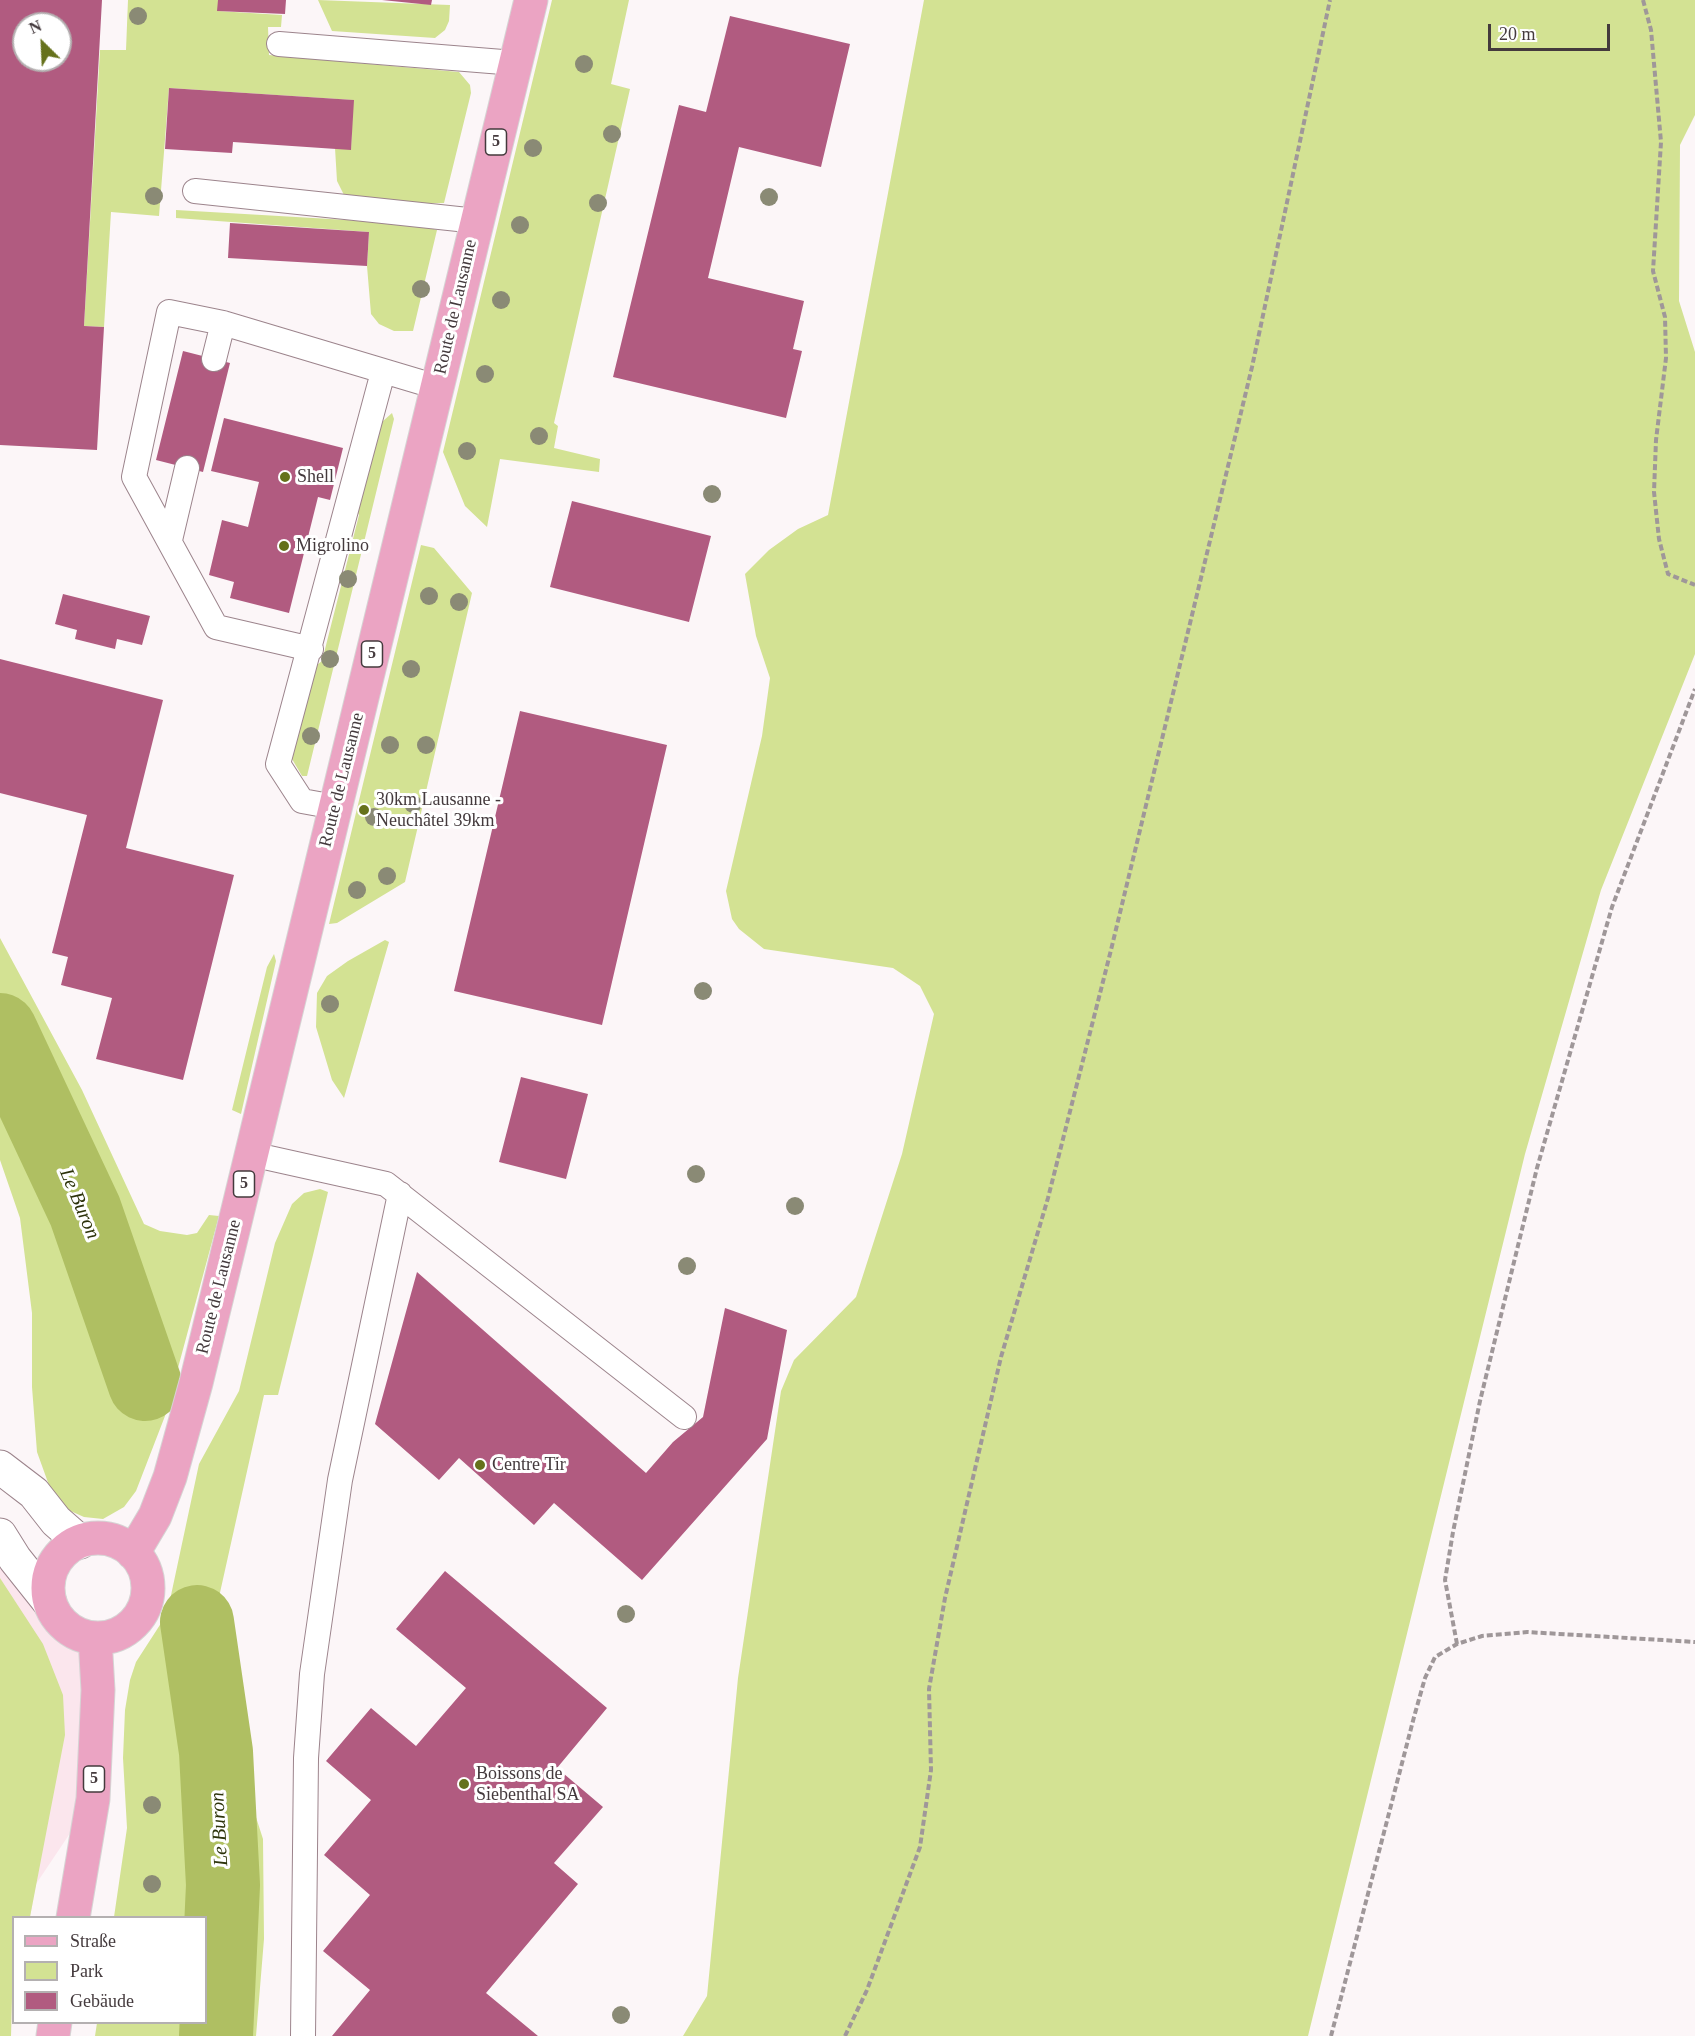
<!DOCTYPE html>
<meta charset="utf-8">
<style>
body{margin:0}
#map{position:relative;width:1695px;height:2036px;overflow:hidden;background:#fcf6f8;font-family:"Times New Roman",serif}
canvas{display:block}
.legend{position:absolute;left:12px;top:1916px;width:195px;height:108px;box-sizing:border-box;background:#fff;border:2px solid #b4b0b1;margin:0;padding:8px 10px;list-style:none;font-size:18px;color:#443a3d}
.legend li{display:flex;align-items:center;gap:12px;height:30px}
.legend b{width:30px;border:2px solid #b4b0b1}
.north{position:absolute;left:12px;top:12px;width:60px;height:60px;box-sizing:border-box;background:#fff;border:2px solid #b4b0b1;border-radius:50%;rotate:336deg;font-size:16px;font-weight:700;line-height:24px;text-align:center;color:#443a3d}
.north::after{content:'';display:block;margin:auto;width:21px;height:27px;background:#65711b;clip-path:polygon(50% 0,100% 100%,50% 72%,0 100%)}
.scale{position:absolute;left:1488px;top:24px;width:122px;height:27px;box-sizing:border-box;border:3px solid #443a3d;border-top:0;padding-left:8px;font-size:18px;line-height:21px;white-space:nowrap;color:#443a3d;-webkit-text-stroke:4px #fff;paint-order:stroke}
</style>
<div id="map">
<canvas width="1695" height="2036"></canvas>
<ul class="legend">
<li><b style="height:8px;background:#eba4c3"></b>Straße</li>
<li><b style="height:16px;background:#d3e293"></b>Park</li>
<li><b style="height:16px;background:#b15b80"></b>Gebäude</li>
</ul>
<div class="north">N</div>
<div class="scale">20 m</div>
</div>
<script>
const g = document.querySelector('canvas').getContext('2d');
g.lineJoin = 'round';
function fill(path, color) {
  g.fillStyle = color;
  g.fill(path, 'evenodd');
}
function shape(rows) {
  const path = new Path2D();
  for (const r of rows) {
    if (r.length === 3) {
      path.moveTo(r[0] + r[2], r[1]);
      path.arc(r[0], r[1], r[2], 0, 2 * Math.PI);
      continue;
    }
    path.moveTo(r[0], r[1]);
    for (let i = 2; i < r.length; i += 2) path.lineTo(r[i], r[i + 1]);
  }
  return path;
}
function strokePath(path, color, width, dash) {
  g.strokeStyle = color;
  g.lineWidth = width;
  g.lineCap = dash ? 'butt' : 'round';
  g.setLineDash(dash || []);
  g.stroke(path);
}
function drawText(font, color, halo, rows, align = 'center') {
  g.font = font + ' "Times New Roman",serif';
  g.lineWidth = 6;
  g.setLineDash([]);
  g.textBaseline = 'middle';
  g.strokeStyle = halo;
  g.fillStyle = color;
  for (const [text, x, y, turn = 0] of rows) {
    g.save();
    g.translate(x, y);
    g.rotate((+turn || 0) * Math.PI / 180);
    g.textAlign = isNaN(turn) ? turn : align;
    if (halo) g.strokeText(text, 0, 0);
    g.fillText(text, 0, 0);
    g.restore();
  }
}
fill(shape([
 [0,1535,50,1603,57,1617,69,1629,82,1636,93,1799,36,1884,30,1917,14,1918,11,2036,0,2036]
]), '#fbe6ed');
fill(shape([
 [128,0,218,0,218,11,282,15,281,27,268,27,269,55,459,72,470,85,471,93,444,203,370,205,345,197,337,181,335,148,351,149,353,100,169,88,159,216,111,212,104,327,84,326,100,50,126,50],
 [318,0,450,5,449,21,445,30,435,38,332,31],
 [552,0,629,0,611,84,630,89,554,423,558,426,554,448,600,459,599,472,500,459,487,527,465,506,443,452],
 [924,0,1695,0,1695,115,1680,145,1679,301,1695,352,1695,654,1601,890,1525,1154,1308,2036,683,2036,707,1996,738,1678,781,1391,794,1360,856,1297,902,1154,934,1014,920,986,893,968,764,949,739,929,732,919,726,891,762,736,770,678,756,636,745,574,769,550,798,529,828,515],
 [176,210,416,224,437,230,413,331,394,331,379,324,371,314,367,266,369,232,176,218],
 [392,413,394,419,307,776,302,776,292,759,313,668,322,661,359,515,353,504,373,430],
 [421,545,434,548,472,593,405,882,337,923,329,924],
 [0,938,82,1090,144,1224,160,1231,187,1235,197,1233,209,1215,219,1216,165,1416,136,1491,124,1507,103,1519,84,1517,66,1509,50,1488,37,1452,32,1387,32,1313,20,1218,0,1160],
 [385,940,389,942,344,1098,332,1080,316,1027,317,993,327,976,348,961],
 [274,954,276,961,241,1114,232,1110,267,967],
 [320,1189,328,1192,313,1255,278,1395,264,1395,213,1624,235,1752,263,1839,264,1939,256,2036,95,2036,97,2023,206,2022,206,1918,114,1917,127,1828,123,1758,125,1710,130,1680,136,1662,167,1614,199,1464,239,1391,275,1243,292,1204,304,1193],
 [0,1578,43,1644,63,1695,65,1735,30,1917,14,1918,11,2036,0,2036]
]), '#d3e293');
strokePath(shape([
 [0,1030,85,1211,145,1384],
 [197,1622,216,1752,223,1885,216,2036]
]), '#afbf62', 74);
fill(shape([
 [0,0,102,0,84,326,104,327,97,450,0,445],
 [24,24,60,24,60,60,24,60],
 [218,0,286,0,285,14,217,11],
 [382,0,432,0,431,5],
 [730,16,850,44,821,167,739,147,708,278,804,301,793,349,802,351,786,418,613,377,679,105,706,112],
 [169,88,354,100,351,150,233,142,232,153,165,149],
 [230,223,369,232,367,266,228,258],
 [183,351,230,363,203,472,156,460],
 [224,418,343,448,330,500,318,497,289,613,230,598,234,582,209,575,222,520,248,527,259,482,211,471],
 [572,501,711,536,689,622,550,587],
 [63,594,150,616,142,645,117,639,115,649,75,639,77,630,55,624],
 [0,659,163,700,126,848,234,875,183,1080,96,1059,112,998,61,985,68,957,52,953,87,815,0,793],
 [520,711,667,745,602,1025,454,991],
 [521,1077,588,1094,566,1179,499,1162],
 [417,1272,646,1473,673,1442,703,1417,725,1308,787,1330,767,1439,642,1580,554,1503,534,1525,459,1458,439,1480,375,1424],
 [445,1571,607,1708,557,1768,603,1807,554,1863,578,1884,486,1993,538,2036,332,2036,370,1990,323,1951,370,1895,324,1855,371,1800,326,1761,371,1708,416,1746,466,1688,396,1629]
]), '#b15b80');
const service = shape([
 [279,44,515,63],
 [195,191,477,221],
 [214,359,223,323],
 [170,540,187,468],
 [311,649,216,627,134,477,169,312,223,323,437,387],
 [335,807,302,801,278,764,383,372],
 [251,1154,386,1184,684,1417],
 [303,2036,306,1758,312,1674,340,1480,400,1194]
]);
const secondary = shape([
 [0,1467,34,1493,56,1521,80,1542],
 [0,1535,15,1559,50,1603]
]);
const primary = shape([
 [98,1588,50],
 [133,1553,155,1516,170,1477,196,1383,531,0],
 [73,1918,93,1799,98,1690,95,1638],
 [53,2036,55,2022]
]);
strokePath(service, '#9c848c', 26);
strokePath(secondary, '#9c848c', 35);
strokePath(primary, '#d6d4d4', 35);
strokePath(shape([
 [1643,0,1651,30,1661,142,1653,271,1665,317,1666,358,1656,440,1654,492,1659,539,1668,574,1695,585],
 [1457,1644,1445,1580,1453,1532,1480,1401,1537,1168,1612,907,1695,689],
 [845,2036,867,1990,920,1847,931,1770,929,1689,945,1598,1001,1357,1048,1198,1111,950,1252,367,1330,0],
 [1331,2036,1414,1717,1425,1678,1435,1657,1457,1644,1482,1636,1527,1632,1695,1642]
]), '#9f9799', 4, [6, 3]);
strokePath(service, '#fff', 24);
strokePath(secondary, '#fff', 33);
strokePath(primary, '#eba4c3', 33);
g.fillStyle = '#8a8a75';
for (const [x, y] of [
 [138,16],
 [584,64],
 [612,134],
 [533,148],
 [154,196],
 [769,197],
 [598,203],
 [520,225],
 [421,289],
 [501,300],
 [485,374],
 [539,436],
 [467,451],
 [712,494],
 [348,579],
 [429,596],
 [459,602],
 [330,659],
 [411,669],
 [311,736],
 [390,745],
 [426,745],
 [413,804],
 [374,817],
 [387,876],
 [357,890],
 [703,991],
 [330,1004],
 [696,1174],
 [795,1206],
 [687,1266],
 [626,1614],
 [152,1805],
 [152,1884],
 [621,2015]
]) {
  g.beginPath();
  g.arc(x, y, 9, 0, 2 * Math.PI);
  g.fill();
}
for (const [x, y, r, color] of [
 [285,477,6,"#65711b"],
 [284,546,6,"#65711b"],
 [364,810,6,"#65711b"],
 [480,1465,6,"#65711b"],
 [464,1784,6,"#65711b"]
]) {
  const dot = new Path2D();
  dot.arc(x, y, r, 0, 2 * Math.PI);
  g.fillStyle = color;
  g.fill(dot);
  strokePath(dot, '#fff', 2);
}
for (const [x, y, w] of [
 [496,142,21],
 [372,654,21],
 [244,1184,21],
 [94,1779,21]
]) {
  const box = new Path2D();
  box.roundRect(x - w / 2, y - 13, w, 26, 4.5);
  g.fillStyle = '#fff';
  g.fill(box);
  strokePath(box, '#443a3d', 1.5);
}
drawText('bold 16px', '#443a3d', null, [
 ["5",496,142],
 ["5",372,654],
 ["5",244,1184],
 ["5",94,1779]
]);
drawText('18px', '#443a3d', '#fff', [
 ["Route de Lausanne",456,307,-77],
 ["Route de Lausanne",342,780,-76],
 ["Route de Lausanne",219,1287,-76]
]);
drawText('18px', '#443a3d', '#fff', [
 ["Shell",297,477],
 ["Migrolino",296,546],
 ["30km Lausanne -",376,800],
 ["Neuchâtel 39km",376,821],
 ["Centre Tir",492,1465],
 ["Boissons de",476,1774],
 ["Siebenthal SA",476,1795]
], 'left');
drawText('italic 20px', '#2d330b', '#fff', [
 ["Le Buron",79,1204,67],
 ["Le Buron",220,1829,-93]
]);
</script>
